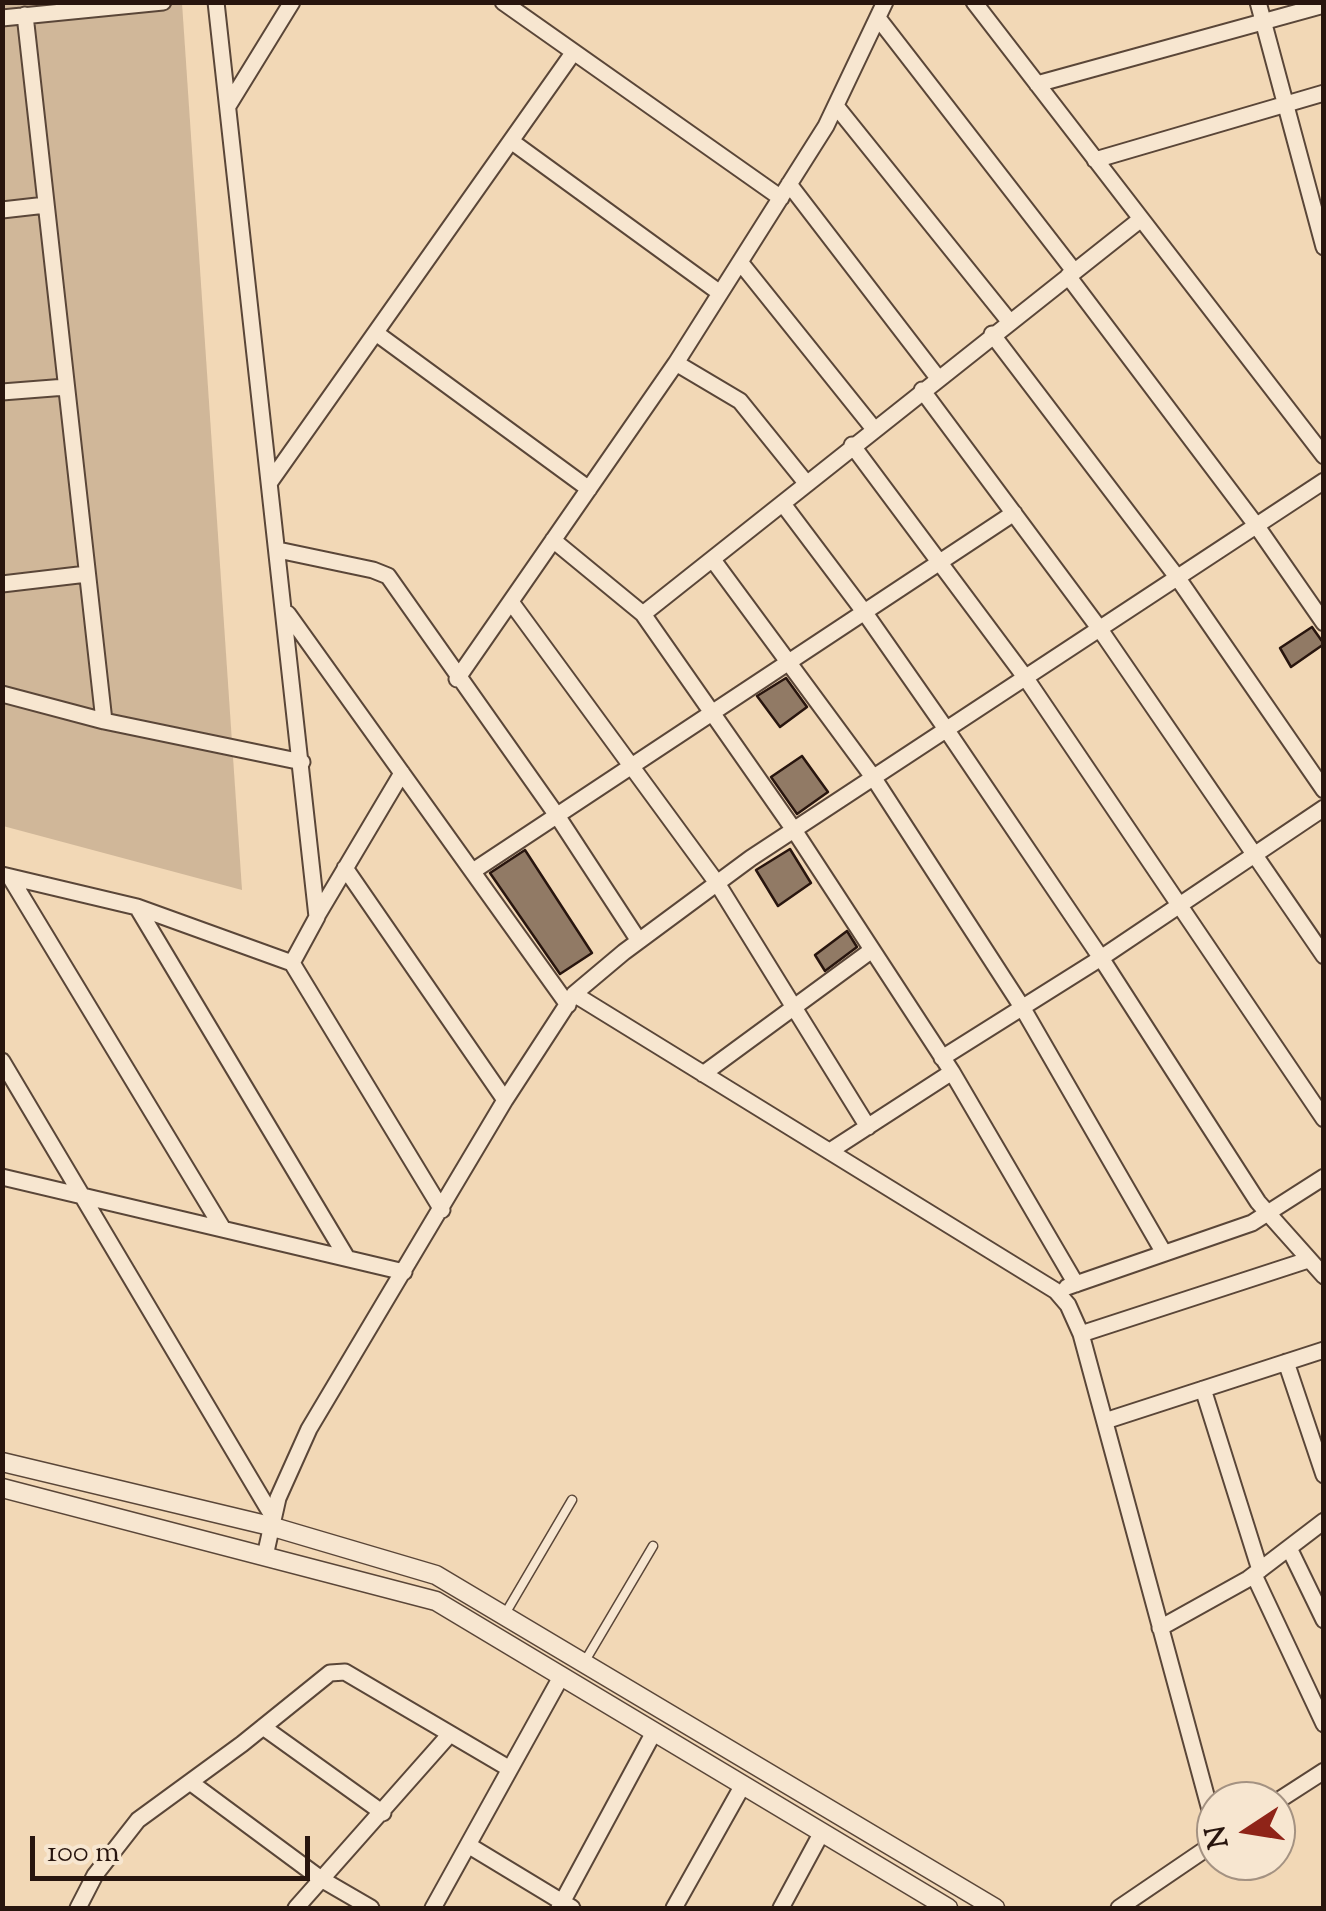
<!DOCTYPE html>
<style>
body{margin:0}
#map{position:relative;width:1326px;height:1911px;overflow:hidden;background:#f2d8b6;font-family:"Sorts Mill Goudy",serif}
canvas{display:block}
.frame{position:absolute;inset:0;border:5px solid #28150e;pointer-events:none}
.north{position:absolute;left:1196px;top:1781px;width:100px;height:100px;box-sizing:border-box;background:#f7e6d0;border:2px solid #a49282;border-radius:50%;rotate:258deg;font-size:28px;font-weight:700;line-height:40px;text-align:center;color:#28150e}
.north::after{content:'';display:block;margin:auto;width:35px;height:45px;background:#8f2418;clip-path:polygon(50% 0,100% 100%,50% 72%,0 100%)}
.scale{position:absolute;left:30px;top:1836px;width:280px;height:45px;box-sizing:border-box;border:5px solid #28150e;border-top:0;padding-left:12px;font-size:30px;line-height:35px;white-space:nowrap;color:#28150e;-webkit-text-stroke:8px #f7e6d0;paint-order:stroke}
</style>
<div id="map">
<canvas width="1326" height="1911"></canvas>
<div class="frame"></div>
<div class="north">N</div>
<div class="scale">100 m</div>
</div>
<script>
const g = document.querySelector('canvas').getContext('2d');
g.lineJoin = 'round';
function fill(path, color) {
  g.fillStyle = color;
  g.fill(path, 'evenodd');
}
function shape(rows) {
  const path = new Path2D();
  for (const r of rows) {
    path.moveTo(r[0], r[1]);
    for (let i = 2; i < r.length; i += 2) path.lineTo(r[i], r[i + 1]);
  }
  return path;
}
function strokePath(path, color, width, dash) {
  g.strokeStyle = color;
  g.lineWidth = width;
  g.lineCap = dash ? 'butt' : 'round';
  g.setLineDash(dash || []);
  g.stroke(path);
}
fill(shape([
 [2,3,182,3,242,890,3,826]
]), '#d0b799');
const building = shape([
 [1312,627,1324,644,1291,667,1280,648,1312,627],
 [786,678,807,707,780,727,757,696,786,678],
 [802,756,828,792,797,814,771,777,802,756],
 [790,849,811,883,778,906,756,870,790,849],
 [525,850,592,953,560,974,490,873,525,850],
 [847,931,857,947,825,971,815,955,847,931]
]);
fill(building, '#917a65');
strokePath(building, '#28150e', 2.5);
const service = shape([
 [505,1614,572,1500],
 [585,1661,653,1546]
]);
const minor = shape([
 [503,2,781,198],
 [974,2,1324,456],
 [1258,2,1324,247],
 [25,15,104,721],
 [2,18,163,2],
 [878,18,1074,271],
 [1037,84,1324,5],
 [228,106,292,2],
 [836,106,1009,321],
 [511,141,720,293],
 [1095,160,1324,93],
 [789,184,938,378],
 [2,210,46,205],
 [740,262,874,429],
 [1068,276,1256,525,1324,623],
 [376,333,589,489],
 [992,334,1177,577,1324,790],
 [676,363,740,401,807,484],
 [922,390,1099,628,1324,956],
 [2,392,66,387],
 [852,445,1025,677,1324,1119],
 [270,482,573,53],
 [783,504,865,613,946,729,1101,958,1258,1202,1324,1276],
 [553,540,643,614,794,830,952,1072,1076,1284],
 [278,550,373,570,388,576,558,817,639,941],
 [713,560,873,777,1022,1007,1164,1253],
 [2,584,87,574],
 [511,602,717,883,868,1127],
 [288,614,568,1005],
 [643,614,1141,219],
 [457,679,676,363,826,126,885,2],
 [2,694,104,721,302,762],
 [345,868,505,1100],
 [473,871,1014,513],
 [2,875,137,907,292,963,317,917,216,2],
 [10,877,223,1229],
 [137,907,347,1258],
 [317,916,402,773],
 [292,963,442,1210],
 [574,994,1056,1291,1068,1305,1081,1334,1216,1832],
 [942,1058,1101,958,1324,808],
 [2,1061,273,1517],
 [703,1074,872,950],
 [830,1151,952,1072],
 [2,1177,404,1272],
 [1067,1287,1252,1223,1324,1177],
 [1081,1334,1308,1260],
 [1286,1362,1324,1475],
 [1203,1389,1260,1570],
 [1105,1421,1324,1350],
 [1289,1548,1324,1620],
 [265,1556,278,1498,309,1429,505,1100,574,994,624,952,751,858,1324,481],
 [1254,1575,1324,1724],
 [1160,1628,1248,1579,1324,1521],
 [263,1727,383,1813],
 [190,1782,321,1879,371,1908],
 [1276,1802,1324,1771],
 [468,1845,572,1908],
 [78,1908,95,1875,138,1820,242,1744,330,1673,345,1672,510,1769],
 [296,1908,450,1734],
 [433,1908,561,1677],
 [559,1908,654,1732],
 [674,1908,743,1785],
 [781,1908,822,1832],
 [1119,1908,1216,1842]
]);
const tertiary = shape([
 [2,1462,270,1526,436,1575,995,1908],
 [2,1488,436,1601,948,1908]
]);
strokePath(service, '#5a4638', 11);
strokePath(minor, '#5a4638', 19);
strokePath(tertiary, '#5a4638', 21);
strokePath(service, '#f7e6d0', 8);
strokePath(minor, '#f7e6d0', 15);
strokePath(tertiary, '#f7e6d0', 18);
</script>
